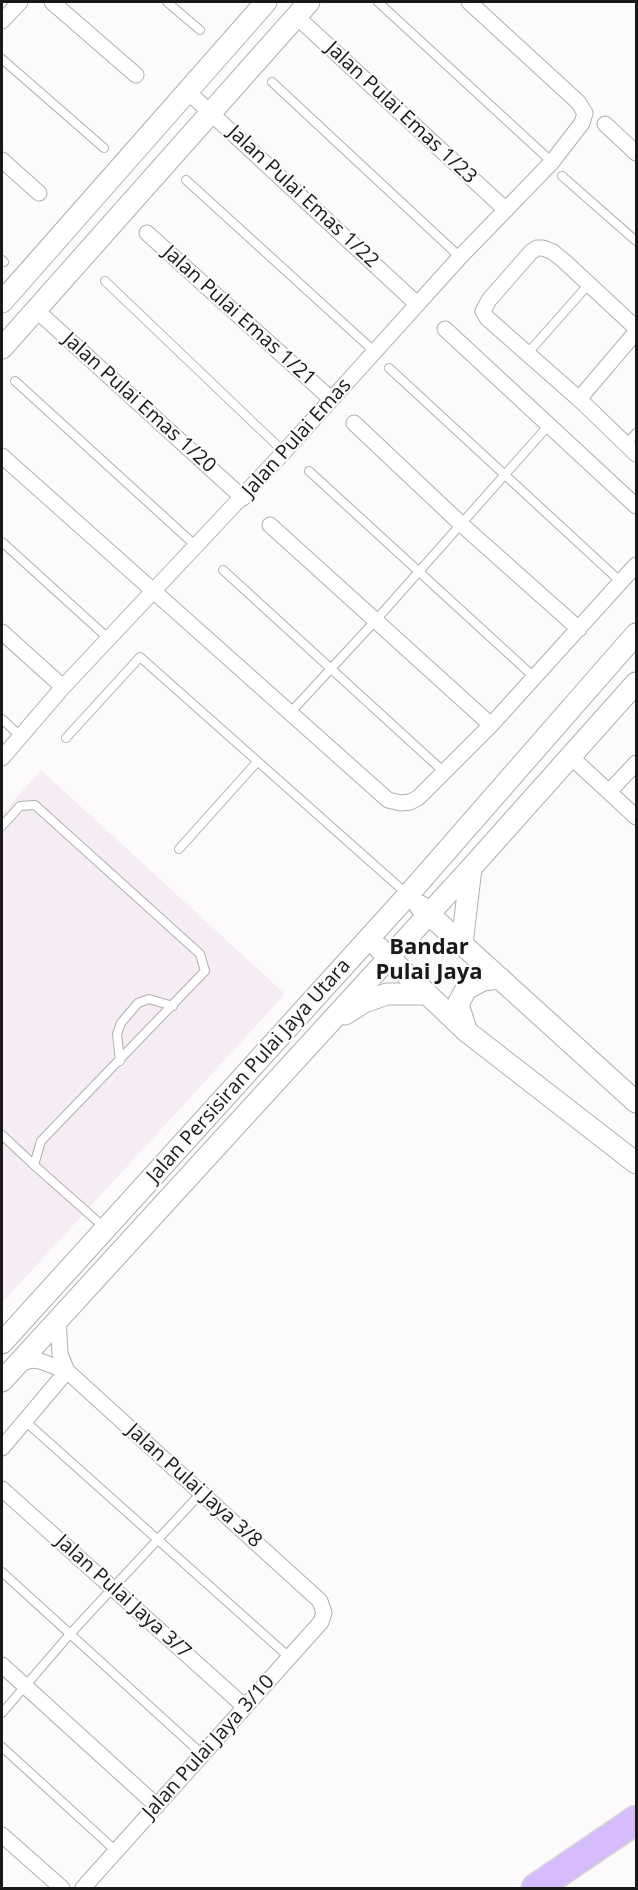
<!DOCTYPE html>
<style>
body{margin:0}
#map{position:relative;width:638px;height:1890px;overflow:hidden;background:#fdfafc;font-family:"Open Sans",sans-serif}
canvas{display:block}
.frame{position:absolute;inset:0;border:3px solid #1a191a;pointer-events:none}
</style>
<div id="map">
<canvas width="638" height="1890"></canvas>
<div class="frame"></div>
</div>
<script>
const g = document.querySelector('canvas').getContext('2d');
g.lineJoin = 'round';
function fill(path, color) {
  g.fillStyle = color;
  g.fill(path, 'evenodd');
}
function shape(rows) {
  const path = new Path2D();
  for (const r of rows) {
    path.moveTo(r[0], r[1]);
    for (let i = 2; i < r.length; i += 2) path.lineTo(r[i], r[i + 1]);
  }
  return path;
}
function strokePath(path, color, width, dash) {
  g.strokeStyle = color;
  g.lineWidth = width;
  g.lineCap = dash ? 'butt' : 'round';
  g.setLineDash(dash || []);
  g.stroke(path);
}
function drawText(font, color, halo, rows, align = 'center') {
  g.font = font + ' "Open Sans",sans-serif';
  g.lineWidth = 4.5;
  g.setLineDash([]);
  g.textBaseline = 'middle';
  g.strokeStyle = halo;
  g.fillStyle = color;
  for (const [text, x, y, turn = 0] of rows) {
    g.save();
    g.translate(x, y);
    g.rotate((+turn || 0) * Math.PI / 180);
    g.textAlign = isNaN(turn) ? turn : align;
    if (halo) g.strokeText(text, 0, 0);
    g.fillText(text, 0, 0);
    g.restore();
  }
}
fill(shape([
 [41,770,285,994,2,1303,2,814]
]), '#f6ecf3');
const lane = shape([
 [167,2,200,30],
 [378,2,552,162],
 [2,59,104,148],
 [272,82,460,257],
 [562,176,636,241],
 [186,180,375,352],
 [2,260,4,262],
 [105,281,284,452],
 [527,354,588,285],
 [389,368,621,582],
 [15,381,196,546],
 [626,445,636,433],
 [309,471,534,677],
 [2,542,109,639],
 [223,570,444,772],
 [290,713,376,620,548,426],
 [2,719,20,736],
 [66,738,140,657,407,894],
 [2,826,20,806,35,805,200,954,205,971,41,1141,34,1165,105,1228],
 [179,849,257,762],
 [120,1061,117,1034,121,1023,138,1003,149,999,173,1006],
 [2,1135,34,1165],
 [25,1421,289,1657],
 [2,1572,202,1754],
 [2,1713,70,1634,201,1493],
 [2,1747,116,1851]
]);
const street = shape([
 [52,2,136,75],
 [296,16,506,210],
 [2,21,20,2],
 [187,91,417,304],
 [605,124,636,153],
 [2,160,39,193],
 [147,233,331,399],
 [35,309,243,498],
 [636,328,564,261,553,252,543,248,537,248,531,252,489,300,483,311,487,318,579,399,636,454],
 [445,329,636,506],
 [579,399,636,332],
 [354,423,461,524,579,629],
 [2,456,388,800,401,803,410,802,418,798,491,725,636,565],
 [270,525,491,725],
 [2,632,63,687],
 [570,756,636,817],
 [2,758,63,687,284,452,460,257,552,162,582,123,585,113,578,102,469,2],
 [609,792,636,763],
 [58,1318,60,1354,67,1371],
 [17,1365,31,1360,40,1361,67,1371,320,1601,324,1613,321,1622,83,1888],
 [2,1448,67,1371],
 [2,1489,244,1706],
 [2,1665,157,1806],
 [2,1835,62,1888]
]);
const secondary = shape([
 [2,302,266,2],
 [2,348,309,2],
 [420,906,636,1102],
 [462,944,471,868],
 [379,948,466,1031,636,1163],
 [345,1014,364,1002,387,994,427,994],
 [466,1030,458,1004,466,989,483,980,500,978],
 [2,1343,408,895,636,634],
 [2,1381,471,868,636,683]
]);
const highway = shape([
 [536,1888,636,1820]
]);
strokePath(lane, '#b2afb1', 10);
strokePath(street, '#b2afb1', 17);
strokePath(secondary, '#b2afb1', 23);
strokePath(highway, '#d6d6d6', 31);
strokePath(lane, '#fff', 8);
strokePath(street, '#fff', 15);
strokePath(secondary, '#fff', 21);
strokePath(highway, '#d6bcfc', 28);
drawText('20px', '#1a191a', '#fdfafc', [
 ["Jalan Pulai Emas 1/23",401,113,43],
 ["Jalan Pulai Emas 1/22",303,197,43],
 ["Jalan Pulai Emas 1/21",239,316,42],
 ["Jalan Pulai Emas 1/20",139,403,42],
 ["Jalan Pulai Emas",297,438,-48],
 ["Jalan Persisiran Pulai Jaya Utara",249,1071,-48],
 ["Jalan Pulai Jaya 3/8",194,1486,42],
 ["Jalan Pulai Jaya 3/7",123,1597,42],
 ["Jalan Pulai Jaya 3/10",209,1747,-48]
]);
drawText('bold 22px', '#1a191a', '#fdfafc', [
 ["Bandar",429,948],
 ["Pulai Jaya",429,973]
]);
</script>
